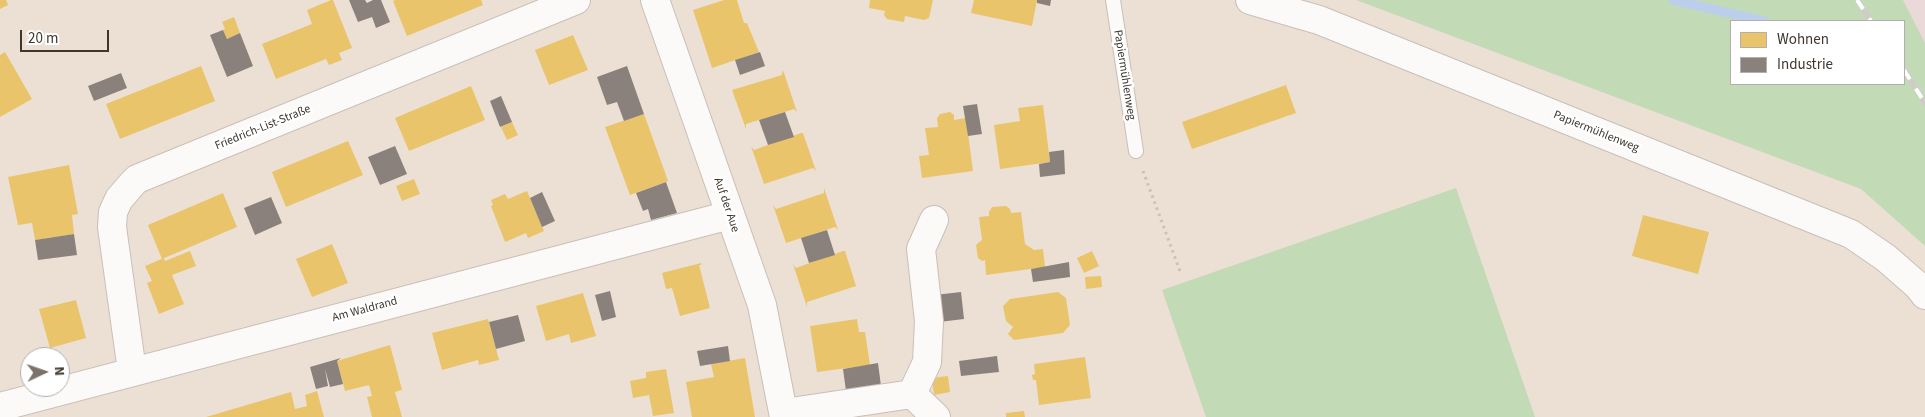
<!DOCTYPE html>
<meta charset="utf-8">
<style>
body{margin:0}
#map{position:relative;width:1925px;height:417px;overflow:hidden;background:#ece0d5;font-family:"Source Sans 3",sans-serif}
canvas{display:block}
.legend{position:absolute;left:1730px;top:20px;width:175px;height:65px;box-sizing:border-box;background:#fff;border:1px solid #b2afac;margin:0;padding:6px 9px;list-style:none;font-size:15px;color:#3f372f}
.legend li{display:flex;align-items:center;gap:10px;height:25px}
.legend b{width:25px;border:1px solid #b2afac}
.north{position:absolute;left:20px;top:347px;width:50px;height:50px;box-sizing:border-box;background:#fff;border:1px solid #b2afac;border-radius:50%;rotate:87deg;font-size:14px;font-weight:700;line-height:20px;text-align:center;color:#3f372f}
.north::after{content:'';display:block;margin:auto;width:18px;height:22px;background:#7c7269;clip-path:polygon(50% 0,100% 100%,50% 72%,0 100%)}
.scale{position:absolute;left:20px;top:30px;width:89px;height:22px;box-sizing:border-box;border:2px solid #3f372f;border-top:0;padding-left:6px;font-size:15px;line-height:18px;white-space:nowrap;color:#3f372f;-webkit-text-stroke:4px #fff;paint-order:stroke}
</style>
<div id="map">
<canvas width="1925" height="417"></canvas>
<ul class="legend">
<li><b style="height:14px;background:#e9c46a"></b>Wohnen</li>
<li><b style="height:14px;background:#8a817c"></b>Industrie</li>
</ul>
<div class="north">N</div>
<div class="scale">20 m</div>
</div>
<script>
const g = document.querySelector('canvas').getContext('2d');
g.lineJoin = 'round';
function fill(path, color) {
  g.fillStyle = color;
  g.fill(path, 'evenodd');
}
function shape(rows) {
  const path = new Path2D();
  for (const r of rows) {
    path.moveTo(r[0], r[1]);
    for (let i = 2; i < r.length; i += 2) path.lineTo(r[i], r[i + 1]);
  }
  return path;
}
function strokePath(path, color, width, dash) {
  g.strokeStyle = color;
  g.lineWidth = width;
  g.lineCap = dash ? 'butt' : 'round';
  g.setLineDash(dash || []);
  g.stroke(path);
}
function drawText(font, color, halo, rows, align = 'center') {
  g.font = font + ' "Source Sans 3",sans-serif';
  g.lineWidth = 5;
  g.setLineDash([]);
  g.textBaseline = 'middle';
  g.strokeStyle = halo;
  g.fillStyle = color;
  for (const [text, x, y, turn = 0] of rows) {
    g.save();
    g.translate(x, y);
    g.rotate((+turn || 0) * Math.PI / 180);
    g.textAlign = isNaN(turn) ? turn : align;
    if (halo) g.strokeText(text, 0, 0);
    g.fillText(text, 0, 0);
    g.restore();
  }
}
fill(shape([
 [1903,0,1925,0,1925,43]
]), '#ebd8d9');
fill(shape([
 [1356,0,1903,0,1925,43,1925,246,1861,189],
 [1731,21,1904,21,1904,84,1731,84],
 [1456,188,1535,417,1206,417,1162,290]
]), '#c3dab7');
fill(shape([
 [0,0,6,0,8,5,0,9],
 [331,0,333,0,352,48,339,53,342,60,329,65,326,59,276,79,262,44,312,24,307,10],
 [395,0,481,0,483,5,407,36,393,1],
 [724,0,737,0,744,23,747,23,759,52,712,68,693,10],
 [870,0,933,0,929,18,924,20,905,16,904,22,887,19,884,15,885,11,869,8],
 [974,0,1037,0,1032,26,971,13],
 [234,17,240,33,227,39,223,30,225,29,222,22],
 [573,35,588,70,549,85,535,50],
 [5,52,32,99,0,117,0,55],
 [201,66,215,101,120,139,106,104],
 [783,70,797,112,794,109,759,120,746,124,746,129,732,90,782,75],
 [1286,85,1296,113,1192,149,1182,122],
 [471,86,485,120,409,151,395,118],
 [1043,105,1050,162,1000,169,994,125,1020,121,1018,108],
 [950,112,954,115,954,120,966,118,973,171,922,178,919,156,929,155,925,128,938,127,937,118,940,114],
 [644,114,668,181,630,195,605,127],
 [512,122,518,135,507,140,501,127],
 [801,133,803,133,816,171,813,168,764,184,751,146,754,150],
 [348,141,363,175,286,207,272,172],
 [69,165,78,214,72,215,74,234,35,240,32,223,18,225,8,177],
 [414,179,420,194,402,201,396,186],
 [824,188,838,230,835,227,786,243,773,205,776,209,824,193],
 [527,191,544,231,528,238,526,233,505,242,491,206,493,205,491,200,505,194,508,199],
 [223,193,237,227,162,259,148,225],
 [1006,206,1010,209,1011,213,1021,212,1025,244,1034,250,1043,249,1045,267,986,275,985,260,982,261,978,258,976,245,982,240,979,217,989,216,989,212,992,207],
 [1643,215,1709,232,1698,274,1632,256],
 [332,244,348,283,312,297,296,259],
 [190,251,196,266,172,275,184,304,159,314,147,283,152,281,145,266,164,258,165,261],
 [843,251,845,251,856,286,807,302,807,307,793,264,796,268],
 [1092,251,1099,266,1084,273,1077,258],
 [701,263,701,265,699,265,710,308,680,316,672,288,666,289,662,273],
 [1101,276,1102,287,1086,289,1085,277],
 [1058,292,1066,298,1070,325,1063,333,1014,340,1008,334,1013,327,1006,321,1003,306,1010,299],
 [583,293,596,336,571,343,569,334,546,341,536,306],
 [76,300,86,338,50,348,39,309],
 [488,319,499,360,479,365,478,360,442,370,432,333],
 [857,319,859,332,865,332,870,365,817,372,810,326],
 [390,345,402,390,395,392,402,417,372,417,367,397,372,396,369,385,345,391,337,361],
 [1085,357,1091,398,1039,405,1036,380,1033,380,1032,375,1035,374,1034,364],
 [745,358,755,417,692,417,686,382,714,377,711,364],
 [666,369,674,413,653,416,649,395,633,398,630,381,646,378,646,372],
 [948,376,950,392,934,395,932,378],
 [317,391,324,417,206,417,291,392,295,409,307,406,305,395],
 [1024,411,1025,417,1006,417,1006,413]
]), '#e9c46a');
fill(shape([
 [349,0,365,0,367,3,373,0,381,0,390,22,376,28,372,17,358,22],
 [1037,0,1051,0,1050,6,1037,3],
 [223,30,227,39,240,33,253,66,227,77,210,35],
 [760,52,765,66,740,75,735,60],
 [627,66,644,114,624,121,617,102,607,105,597,77],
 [121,73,127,88,94,101,88,86],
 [501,96,512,122,500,127,490,101],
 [977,104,982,134,968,136,963,106],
 [785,112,794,137,768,145,759,120],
 [395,146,407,174,380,185,368,157],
 [1064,150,1065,174,1040,177,1039,164,1050,162,1049,152],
 [666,182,677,213,651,220,648,209,643,211,636,193],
 [542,192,555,221,542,227,530,198],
 [271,197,282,223,255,235,244,208],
 [827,230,835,255,809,263,801,238],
 [74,234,77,255,38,260,35,240],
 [1069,262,1070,277,1033,282,1031,269],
 [610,291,616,317,602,321,595,295],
 [961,292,964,319,939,322,935,295],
 [518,315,525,341,496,349,489,322],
 [728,346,730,361,700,366,697,351],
 [997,356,999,372,961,376,959,361],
 [341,358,337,361,343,384,330,387,325,369,328,386,316,389,310,367],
 [878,363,881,386,846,391,843,369]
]), '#8a817c');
strokePath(shape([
 [1673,0,1764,21]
]), '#bbceec', 9);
const service = shape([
 [1113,0,1136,151]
]);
const minor = shape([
 [655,0,762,305,784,417],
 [1250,0,1319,20,1851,234,1886,258,1918,286,1925,295],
 [132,371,112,227,113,212,119,199,132,184,137,179,576,0],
 [912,394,927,362,929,321,921,249,934,220],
 [0,407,730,215],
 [784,413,912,394,936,417]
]);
strokePath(service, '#c8bfb6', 16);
strokePath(minor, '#c8bfb6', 30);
strokePath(shape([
 [1143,171,1180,271]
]), '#c6c2bd', 3, [2.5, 4]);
strokePath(service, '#fcfaf9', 14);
strokePath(minor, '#fcfaf9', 28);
const rail = shape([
 [1857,0,1871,21],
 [1904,70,1925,103]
]);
strokePath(rail, '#cfccc8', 5.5);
strokePath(rail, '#fff', 4, [11]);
drawText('12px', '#3f372f', '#fff', [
 ["Papiermühlenweg",1124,75,81],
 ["Friedrich-List-Straße",263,128,-22],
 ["Papiermühlenweg",1596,132,22],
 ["Auf der Aue",726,205,71],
 ["Am Waldrand",365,310,-15]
]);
</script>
